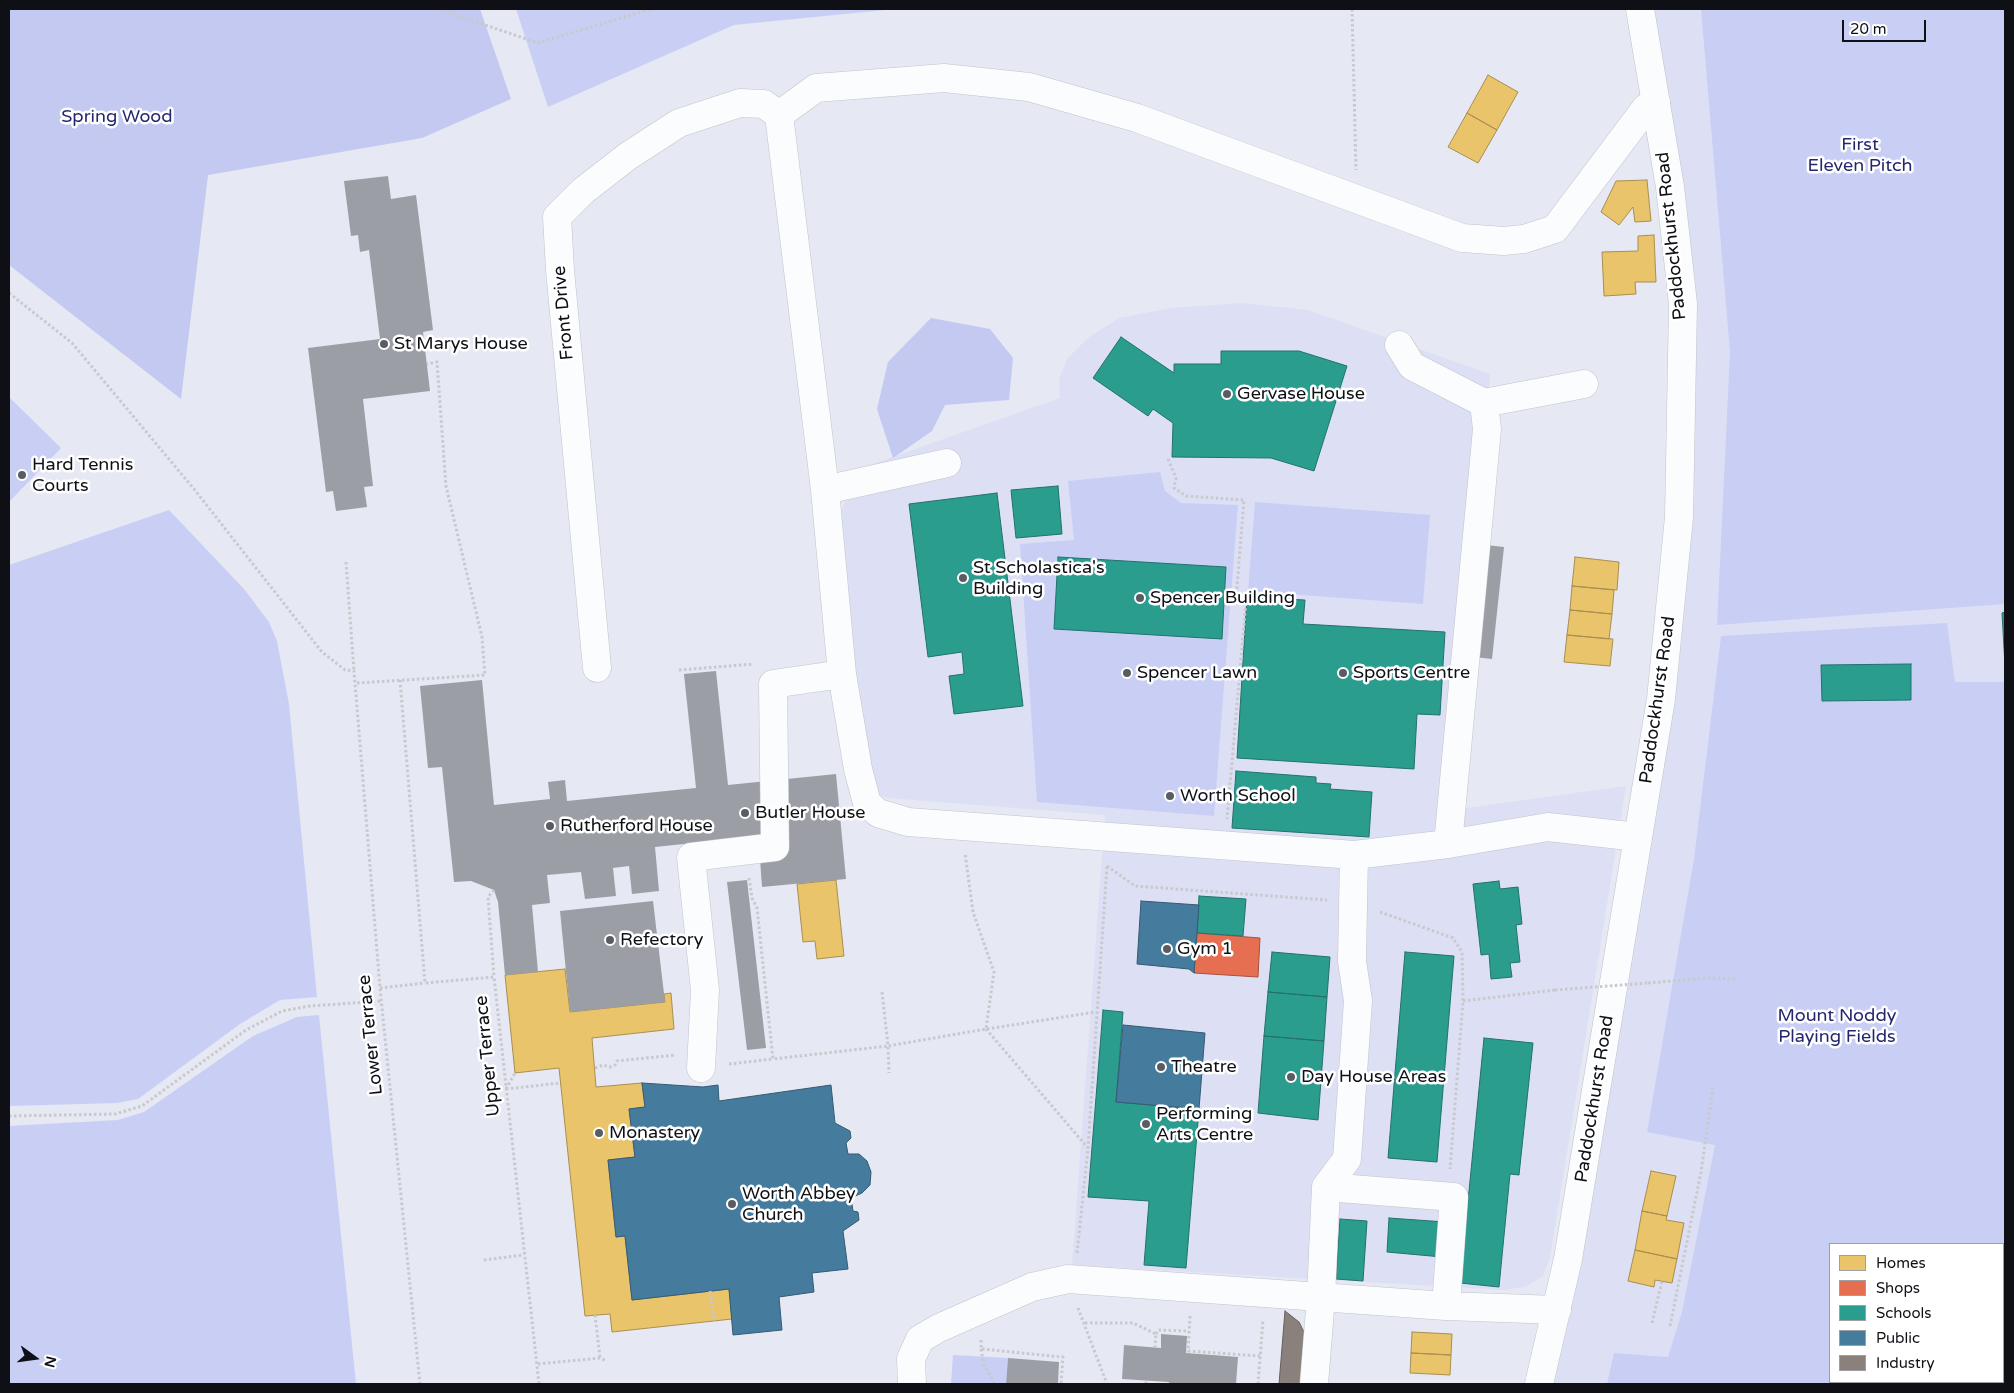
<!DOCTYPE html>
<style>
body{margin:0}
#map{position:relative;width:2014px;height:1393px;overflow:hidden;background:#e6e8f3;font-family:"Varela Round",sans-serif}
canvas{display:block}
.frame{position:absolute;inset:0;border:10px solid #0f1016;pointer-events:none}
.legend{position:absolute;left:1829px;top:1243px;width:175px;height:140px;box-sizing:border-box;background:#fff;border:1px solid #9f9fa2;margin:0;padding:6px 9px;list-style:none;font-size:15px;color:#0f1016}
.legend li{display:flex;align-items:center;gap:10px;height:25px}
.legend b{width:25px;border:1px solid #9f9fa2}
.north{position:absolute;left:10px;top:1333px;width:50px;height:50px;-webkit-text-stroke:4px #fff;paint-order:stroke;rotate:104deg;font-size:14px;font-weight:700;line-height:20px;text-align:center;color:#0f1016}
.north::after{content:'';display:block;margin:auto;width:18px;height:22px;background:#0f1016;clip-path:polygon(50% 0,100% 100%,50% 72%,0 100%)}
.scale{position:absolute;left:1842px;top:20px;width:84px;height:22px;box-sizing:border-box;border:2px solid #0f1016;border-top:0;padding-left:6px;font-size:15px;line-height:18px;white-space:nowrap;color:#0f1016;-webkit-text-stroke:4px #fff;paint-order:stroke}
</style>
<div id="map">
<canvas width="2014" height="1393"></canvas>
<div class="frame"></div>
<ul class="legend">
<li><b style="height:14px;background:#e9c46a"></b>Homes</li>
<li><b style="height:14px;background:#e76f51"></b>Shops</li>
<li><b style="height:14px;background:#2a9d8f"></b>Schools</li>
<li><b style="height:14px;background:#457b9d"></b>Public</li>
<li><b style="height:14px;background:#8a817c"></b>Industry</li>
</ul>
<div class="north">N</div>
<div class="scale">20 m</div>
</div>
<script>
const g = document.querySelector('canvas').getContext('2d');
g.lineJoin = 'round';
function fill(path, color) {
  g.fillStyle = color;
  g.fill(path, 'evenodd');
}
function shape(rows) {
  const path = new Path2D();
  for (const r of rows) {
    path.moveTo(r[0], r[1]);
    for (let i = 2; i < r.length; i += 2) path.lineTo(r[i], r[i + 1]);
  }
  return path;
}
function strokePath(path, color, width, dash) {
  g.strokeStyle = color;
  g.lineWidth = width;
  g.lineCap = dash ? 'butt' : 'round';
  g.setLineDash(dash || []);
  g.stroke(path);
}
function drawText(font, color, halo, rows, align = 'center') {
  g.font = font + ' "Varela Round",sans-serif';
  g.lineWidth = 5;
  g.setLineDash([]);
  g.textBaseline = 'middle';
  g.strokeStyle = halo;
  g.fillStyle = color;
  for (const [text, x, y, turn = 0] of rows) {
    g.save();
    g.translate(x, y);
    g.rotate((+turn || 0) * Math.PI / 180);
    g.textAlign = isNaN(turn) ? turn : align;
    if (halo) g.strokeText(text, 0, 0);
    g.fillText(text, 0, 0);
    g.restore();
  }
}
fill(shape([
 [1654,9,2005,9,2005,1384,1550,1384,1654,808,1681,185],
 [1830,1244,2003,1244,2003,1382,1830,1382],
 [1242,303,1308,310,1490,374,1456,776,1459,809,1626,786,1550,1258,1543,1276,1525,1287,1503,1290,1072,1265,1105,815,888,798,877,794,869,783,834,523,864,467,1060,398,1059,379,1067,359,1088,338,1119,318,1171,308]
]), '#dde0f4');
fill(shape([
 [516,9,895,9,734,25,548,107],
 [1701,9,2005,9,2005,604,1717,625,1730,352],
 [9,397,61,448,9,502],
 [1160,472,1165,491,1181,503,1238,505,1214,816,1037,802,1020,544,1074,540,1068,481],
 [1255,502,1430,515,1423,604,1248,591],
 [169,510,244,589,269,622,277,641,289,704,317,997,280,1000,240,1024,138,1099,117,1103,9,1106,9,565],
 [1947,623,1955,682,2005,682,2005,1384,1607,1384,1614,1353,1668,1357,1682,1312,1715,1145,1647,1132,1694,859,1721,636],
 [1830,1244,2003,1244,2003,1382,1830,1382],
 [319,1015,356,1384,9,1384,9,1126,118,1120,144,1112,253,1036,297,1017],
 [953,1355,1008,1358,1006,1384,951,1384]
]), '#c9cff4');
fill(shape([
 [9,9,480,9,511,99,422,138,208,175,181,399,9,265],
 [931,318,990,329,1013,358,1009,400,945,405,932,431,893,458,877,409,888,362]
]), '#c3c9f1');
const homes = shape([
 [1488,75,1518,92,1497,130,1467,113,1488,75],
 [1467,113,1497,130,1478,163,1448,147,1467,113],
 [1647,180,1651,221,1635,222,1633,207,1619,225,1601,212,1616,181,1647,180],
 [1654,235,1656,282,1635,282,1636,294,1604,296,1602,252,1638,251,1638,236,1654,235],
 [1575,557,1619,562,1617,590,1572,586,1575,557],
 [1572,586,1614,590,1612,614,1570,610,1572,586],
 [1570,610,1612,614,1609,639,1567,635,1570,610],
 [1567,635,1613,639,1610,666,1564,662,1567,635],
 [836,880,844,956,817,959,815,941,803,942,797,884,836,880],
 [565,969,570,1012,665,1002,664,994,671,993,674,1029,592,1038,596,1087,642,1083,645,1107,629,1109,635,1157,608,1160,616,1237,625,1236,632,1300,729,1289,732,1319,612,1332,610,1314,585,1316,559,1068,515,1073,505,975,565,969],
 [1651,1171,1676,1176,1667,1216,1642,1211,1651,1171],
 [1642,1211,1667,1216,1666,1220,1684,1223,1677,1259,1635,1250,1642,1211],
 [1635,1250,1677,1259,1672,1283,1655,1280,1654,1287,1628,1281,1635,1250],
 [1412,1332,1452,1334,1451,1355,1411,1353,1412,1332],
 [1411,1353,1451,1355,1450,1375,1410,1373,1411,1353]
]);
fill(homes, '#e9c46a');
strokePath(homes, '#a88e51', 1);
const shops = shape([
 [1197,933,1260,938,1258,977,1194,973,1197,933]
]);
fill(shops, '#e76f51');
strokePath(shops, '#a6523f', 1);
const schools = shape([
 [1121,337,1174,373,1174,364,1221,364,1221,351,1299,351,1347,366,1314,471,1271,458,1172,457,1173,423,1153,409,1148,416,1093,378,1121,337],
 [1058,486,1062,534,1016,538,1011,490,1058,486],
 [997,493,1023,706,954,714,949,676,964,674,962,652,928,657,909,504,997,493],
 [1058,557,1226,567,1222,639,1054,629,1058,557],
 [1247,597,1305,600,1303,624,1445,632,1440,715,1417,714,1414,769,1237,758,1247,597],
 [2005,612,2005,666,2002,613,2005,612],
 [1911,664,1911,700,1822,701,1821,665,1911,664],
 [1236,771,1316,777,1316,783,1331,784,1330,789,1372,792,1369,837,1232,828,1236,771],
 [1499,881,1500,889,1518,887,1522,924,1516,925,1520,962,1510,963,1512,977,1491,979,1489,954,1481,955,1473,884,1499,881],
 [1199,896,1246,899,1243,936,1197,933,1199,896],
 [1272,952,1330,957,1327,997,1268,992,1272,952],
 [1405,952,1454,956,1437,1162,1388,1158,1405,952],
 [1268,992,1327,997,1324,1041,1264,1036,1268,992],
 [1103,1010,1123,1012,1116,1102,1199,1109,1186,1268,1144,1265,1149,1201,1088,1197,1103,1010],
 [1264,1036,1324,1041,1318,1120,1258,1113,1264,1036],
 [1484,1038,1533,1043,1519,1175,1510,1174,1499,1287,1460,1283,1484,1038],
 [1389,1218,1445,1222,1442,1257,1387,1252,1389,1218],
 [1340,1219,1367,1221,1363,1281,1336,1279,1340,1219]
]);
fill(schools, '#2a9d8f');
strokePath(schools, '#22736b', 1);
const public = shape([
 [1141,901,1199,905,1194,973,1189,969,1137,964,1141,901],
 [1123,1025,1205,1033,1199,1109,1116,1102,1123,1025],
 [642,1083,703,1087,718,1085,719,1101,831,1085,835,1123,850,1131,851,1138,846,1143,848,1154,859,1154,867,1161,871,1172,870,1185,862,1193,851,1198,853,1211,858,1212,859,1220,843,1231,848,1269,812,1273,814,1292,779,1297,782,1330,733,1335,729,1289,632,1300,625,1236,616,1237,608,1160,635,1157,629,1109,645,1107,642,1083]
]);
fill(public, '#457b9d');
strokePath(public, '#355b74', 1);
const industry = shape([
 [1285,1311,1299,1322,1306,1336,1302,1384,1279,1384,1285,1311]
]);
fill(industry, '#8a817c');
strokePath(industry, '#655f5d', 1);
fill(shape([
 [388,176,391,199,416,195,433,330,423,332,430,391,363,399,373,486,364,487,367,507,336,511,333,491,326,492,308,348,380,339,369,250,360,252,358,235,351,236,344,181],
 [1486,545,1504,547,1492,659,1473,657],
 [716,671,728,785,836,774,846,879,762,887,760,859,779,834,655,847,659,891,632,894,629,866,613,868,616,896,585,899,581,872,547,875,550,903,532,905,538,972,505,975,498,902,494,890,471,881,454,882,442,767,428,768,420,686,482,680,494,805,550,799,548,782,565,780,567,801,696,788,684,674],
 [747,880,766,1048,747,1050,727,882],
 [653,901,665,1002,570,1012,560,911],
 [1161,1334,1187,1336,1186,1353,1238,1357,1236,1384,1169,1384,1169,1382,1122,1379,1124,1345,1161,1348],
 [1008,1358,1059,1362,1058,1384,1006,1384]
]), '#9c9ea6');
const minor = shape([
 [779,115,825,490,842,674,858,769,867,803,878,813,908,822,1354,855,1448,844,1548,827,1638,837],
 [779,115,816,88,944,78,1029,87,1137,118,1462,238,1504,241,1524,239,1555,229,1646,108,1656,102],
 [1399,345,1412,366,1484,403,1487,429,1448,844],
 [1484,403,1584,384],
 [825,490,947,463],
 [597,668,560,270,557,217,583,191,628,156,679,123,740,103,764,104,779,115],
 [701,1068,705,990,691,857,775,847,773,684,842,674],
 [1326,1187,1454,1197,1446,1306],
 [912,1384,911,1359,920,1339,939,1328,1032,1287,1068,1279,1446,1306,1557,1310],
 [1314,1384,1321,1297,1326,1187,1347,1159,1358,1001,1352,961,1354,855]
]);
const major = shape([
 [1539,1384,1568,1259,1661,699,1679,517,1683,304,1670,187,1640,9]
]);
strokePath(minor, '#c1c3cb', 29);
strokePath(major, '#c1c3cb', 29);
strokePath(shape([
 [438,9,538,43,651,9],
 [1352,9,1356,170],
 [9,293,72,343,194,489,322,652,345,670,354,671,380,988,420,1384],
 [1168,459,1176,478,1174,488,1186,496,1244,500,1236,599,1246,601,1227,819],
 [346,562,354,671],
 [679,670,754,664],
 [400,680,425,983,494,977,539,1384],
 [357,683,485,675,482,637,446,486,437,362,427,364],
 [1107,866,1135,886,1327,900],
 [749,878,752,898,757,908,773,1059,888,1046,889,1073],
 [494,890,488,897,494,977],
 [1380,912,1453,938,1462,952,1463,1001,1450,1169],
 [1648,983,1706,978,1738,979],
 [380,988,425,983],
 [882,992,888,1046,986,1029,994,972,973,912,965,853],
 [1463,1001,1555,990],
 [986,1029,1088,1148],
 [987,1029,1095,1012],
 [729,1064,773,1059],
 [595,1068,603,1065,610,1067,615,1065,617,1061,675,1055],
 [506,1089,560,1083],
 [506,1089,515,1073],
 [9,1116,115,1114,142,1106,246,1030,282,1011,310,1006,382,1001],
 [1077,1253,1088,1148,1107,866],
 [484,1260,523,1255],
 [710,1291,714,1321],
 [1078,1308,1107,1384],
 [595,1315,600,1358],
 [1190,1316,1188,1351,1260,1356],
 [1085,1323,1133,1323,1156,1334,1155,1347],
 [1652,1323,1662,1281],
 [1670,1326,1701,1172,1713,1087],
 [1156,1334,1158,1330,1189,1331],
 [981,1340,981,1349,1063,1357,1061,1384],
 [981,1349,984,1365,995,1384],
 [538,1364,600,1358,607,1361],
 [1146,1384,1146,1381],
 [1258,1384,1263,1320]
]), '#c8c9cc', 3, [2.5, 2.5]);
strokePath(minor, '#fbfcfd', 28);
strokePath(major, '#fbfcfd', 28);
strokePath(shape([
 [1555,990,1648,983]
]), '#c8c9cc', 3, [2.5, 2.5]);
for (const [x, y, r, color] of [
 [384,344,5,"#5a5c63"],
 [1227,394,5,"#5a5c63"],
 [22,475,5,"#5a5c63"],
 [963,578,5,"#5a5c63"],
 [1140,598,5,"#5a5c63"],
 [1127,673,5,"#5a5c63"],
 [1343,673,5,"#5a5c63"],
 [1170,796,5,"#5a5c63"],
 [745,813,5,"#5a5c63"],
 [550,826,5,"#5a5c63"],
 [610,940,5,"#5a5c63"],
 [1167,949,5,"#5a5c63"],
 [1161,1067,5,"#5a5c63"],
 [1291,1077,5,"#5a5c63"],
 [1146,1124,5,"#5a5c63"],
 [599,1133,5,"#5a5c63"],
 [732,1204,5,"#5a5c63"]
]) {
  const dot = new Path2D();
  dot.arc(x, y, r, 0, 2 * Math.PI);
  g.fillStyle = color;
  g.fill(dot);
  strokePath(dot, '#fff', 2);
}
drawText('18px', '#26266e', '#fff', [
 ["Spring Wood",117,117],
 ["First",1860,145],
 ["Eleven Pitch",1860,166],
 ["Mount Noddy",1837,1016],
 ["Playing Fields",1837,1037]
]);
drawText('18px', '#0f1016', '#fff', [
 ["Paddockhurst Road",1672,236,-96],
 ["Front Drive",564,313,-95],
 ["Paddockhurst Road",1658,700,-82],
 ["Lower Terrace",371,1035,-96],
 ["Upper Terrace",488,1056,-96],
 ["Paddockhurst Road",1595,1099,-81]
]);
drawText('18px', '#0f1016', '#fff', [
 ["St Marys House",394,344],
 ["Gervase House",1237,394],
 ["Hard Tennis",32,465],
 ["Courts",32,486],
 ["St Scholastica's",973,568],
 ["Building",973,589],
 ["Spencer Building",1150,598],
 ["Spencer Lawn",1137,673],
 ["Sports Centre",1353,673],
 ["Worth School",1180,796],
 ["Butler House",755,813],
 ["Rutherford House",560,826],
 ["Refectory",620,940],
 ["Gym 1",1177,949],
 ["Theatre",1171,1067],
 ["Day House Areas",1301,1077],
 ["Performing",1156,1114],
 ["Arts Centre",1156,1135],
 ["Monastery",609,1133],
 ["Worth Abbey",742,1194],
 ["Church",742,1215]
], 'left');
</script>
